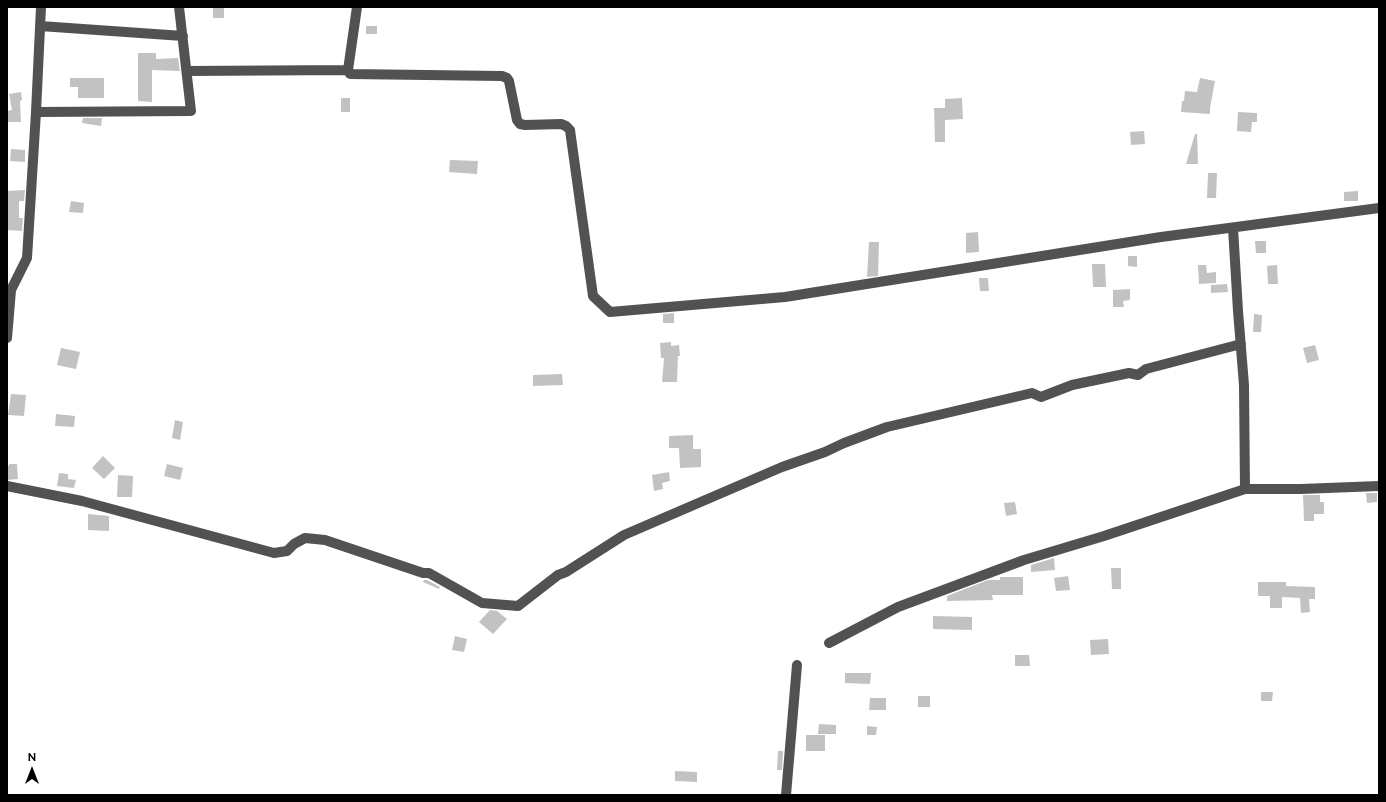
<!DOCTYPE html>
<style>
body{margin:0}
#map{position:relative;width:1386px;height:802px;overflow:hidden;background:#fff;font-family:Raleway,sans-serif}
canvas{display:block}
.frame{position:absolute;inset:0;border:8px solid #000;pointer-events:none}
.north{position:absolute;left:12px;top:750px;width:40px;height:40px;-webkit-text-stroke:3px #fff;paint-order:stroke;rotate:0deg;font-size:11px;font-weight:700;line-height:16px;text-align:center;color:#000}
.north::after{content:'';display:block;margin:auto;width:14px;height:18px;background:#000;clip-path:polygon(50% 0,100% 100%,50% 72%,0 100%)}
</style>
<div id="map">
<canvas width="1386" height="802"></canvas>
<div class="frame"></div>
<div class="north">N</div>
</div>
<script>
const g = document.querySelector('canvas').getContext('2d');
g.lineJoin = 'round';
function fill(path, color) {
  g.fillStyle = color;
  g.fill(path, 'evenodd');
}
function shape(rows) {
  const path = new Path2D();
  for (const r of rows) {
    path.moveTo(r[0], r[1]);
    for (let i = 2; i < r.length; i += 2) path.lineTo(r[i], r[i + 1]);
  }
  return path;
}
function strokePath(path, color, width, dash) {
  g.strokeStyle = color;
  g.lineWidth = width;
  g.lineCap = dash ? 'butt' : 'round';
  g.setLineDash(dash || []);
  g.stroke(path);
}
fill(shape([
 [213,7,224,7,224,18,213,18],
 [366,26,377,26,377,34,366,34],
 [138,53,156,53,156,59,178,58,180,71,152,70,152,102,138,101],
 [70,78,104,78,104,98,78,98,78,87,70,87],
 [1200,78,1215,81,1210,108,1210,114,1181,112,1182,101,1184,101,1185,91,1197,92],
 [21,92,22,100,20,101,21,122,7,122,7,111,12,110,9,94],
 [341,98,350,98,350,112,341,112],
 [962,98,963,119,945,120,945,142,935,142,934,108,945,108,945,99],
 [1238,112,1257,113,1257,122,1252,122,1251,132,1237,131],
 [83,118,102,118,101,126,82,123],
 [1144,131,1145,144,1131,145,1130,132],
 [1195,134,1197,134,1198,164,1186,164],
 [11,149,25,150,25,162,10,161],
 [450,160,478,161,477,174,449,172],
 [1208,173,1217,173,1216,198,1207,198],
 [25,190,24,201,19,201,19,218,23,218,22,231,7,230,7,191],
 [1358,191,1358,201,1344,201,1344,192],
 [71,201,84,203,83,213,69,212],
 [978,232,979,252,966,253,966,233],
 [1255,241,1266,241,1266,253,1256,253],
 [869,242,879,242,878,276,867,277],
 [1128,256,1137,256,1137,267,1128,266],
 [1092,264,1105,264,1106,287,1093,287],
 [1198,265,1206,265,1207,273,1216,272,1216,283,1199,284],
 [1277,265,1278,284,1268,284,1267,266],
 [979,278,988,278,989,291,980,291],
 [1227,284,1228,292,1211,293,1211,285],
 [1130,289,1130,300,1123,301,1124,307,1113,307,1113,290],
 [674,313,674,323,663,323,663,314],
 [1254,314,1262,315,1261,332,1253,332],
 [671,342,671,346,679,345,680,356,678,356,677,382,662,382,664,358,661,358,660,343],
 [1315,345,1319,360,1307,363,1303,348],
 [61,348,80,352,76,369,57,365],
 [562,374,563,385,533,386,533,375],
 [11,394,26,395,24,416,8,415],
 [56,414,75,416,74,427,55,426],
 [175,420,183,422,180,440,172,438],
 [693,435,693,449,701,449,701,467,680,468,679,448,669,448,669,436],
 [103,456,115,468,104,479,92,468],
 [9,464,17,464,18,479,7,480,7,466,9,466],
 [167,464,183,468,180,480,164,476],
 [669,472,670,481,662,483,663,489,654,491,652,475],
 [59,473,68,474,68,479,76,480,74,488,57,486],
 [118,475,133,476,132,497,117,497],
 [1366,493,1377,493,1377,502,1367,503],
 [1303,495,1320,495,1320,502,1324,502,1324,514,1314,514,1314,521,1304,521],
 [1015,502,1017,514,1006,516,1004,503],
 [88,514,109,516,109,531,88,530],
 [1054,558,1055,570,1031,572,1031,565],
 [1111,568,1121,568,1121,589,1112,589],
 [1068,576,1070,590,1056,591,1054,578],
 [1000,577,1023,577,1023,595,992,595,993,600,947,601,947,596,988,580,1000,580],
 [424,580,427,580,440,587,439,589,423,582],
 [1258,582,1286,582,1286,586,1315,587,1315,599,1309,599,1310,612,1301,613,1300,598,1282,597,1282,608,1270,608,1270,596,1258,596],
 [490,610,497,611,507,619,493,634,479,622],
 [933,616,972,617,972,630,933,629],
 [455,636,467,639,464,652,452,650],
 [1108,639,1109,654,1091,655,1090,640],
 [1015,655,1029,655,1030,666,1015,666],
 [845,673,871,673,870,684,845,683],
 [1261,692,1273,692,1272,701,1261,701],
 [918,696,930,696,930,707,918,707],
 [870,698,886,698,886,710,869,710],
 [819,724,836,725,836,734,818,734],
 [867,726,877,727,876,735,867,735],
 [806,735,825,735,825,751,806,751],
 [778,751,783,751,782,770,777,770],
 [675,771,697,772,697,782,675,781]
]), '#c2c2c2');
strokePath(shape([
 [357,7,348,70,350,74,502,76,507,78,509,81,517,120,520,124,525,125,561,124,566,126,570,130,593,296,610,312,785,297,1161,237,1379,208],
 [40,26,183,36],
 [187,71,348,70],
 [36,112,191,111,179,7],
 [1233,228,1238,311,1244,385,1245,489,1301,489,1379,486],
 [7,338,11,290,27,258,36,112,41,7],
 [7,486,82,501,274,553,287,551,294,544,305,538,325,540,423,573,429,573,482,603,518,606,558,575,566,572,624,535,782,467,825,452,844,443,887,427,1032,393,1041,397,1072,385,1129,373,1138,375,1146,369,1241,344],
 [829,643,898,607,1024,560,1104,536,1245,489],
 [786,795,797,665]
]), '#525252', 10);
</script>
